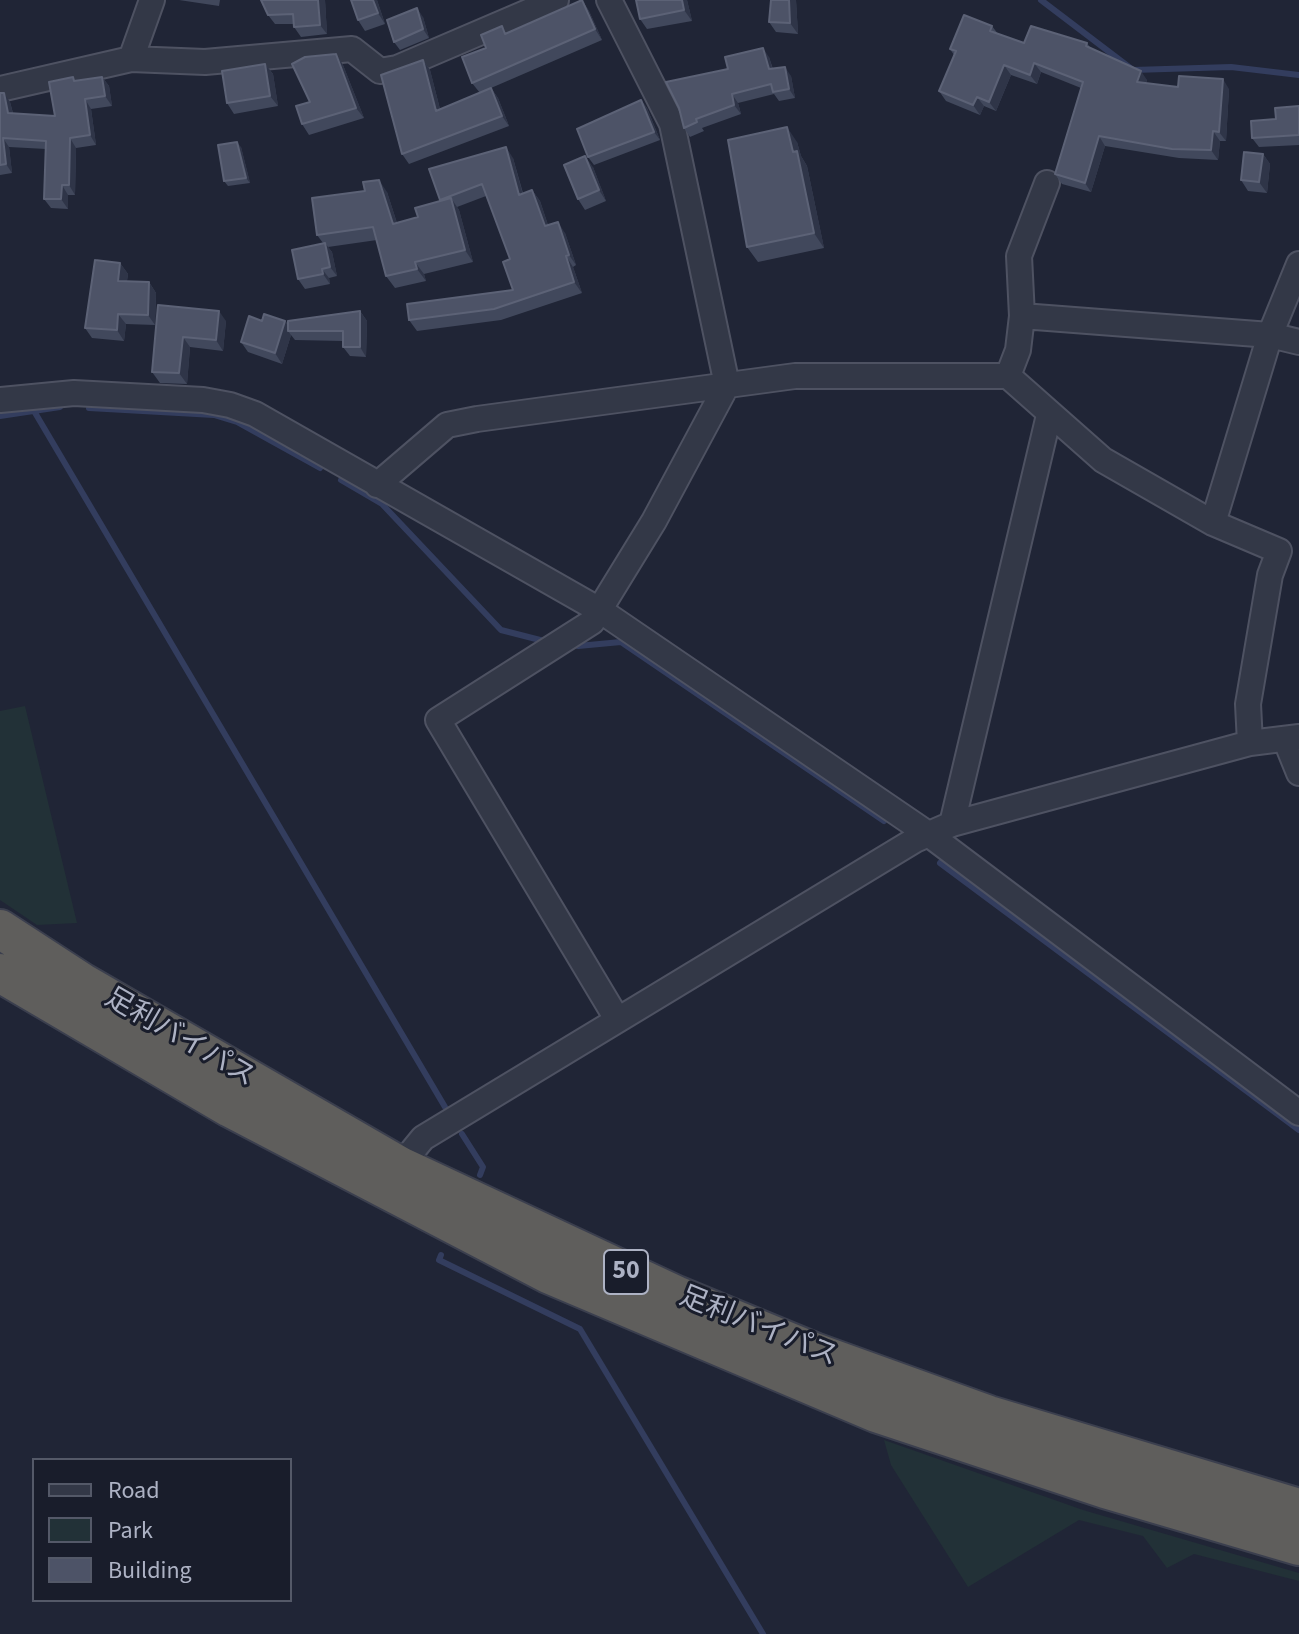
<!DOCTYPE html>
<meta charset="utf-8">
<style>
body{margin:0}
#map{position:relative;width:1299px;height:1634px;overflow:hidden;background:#202536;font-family:"Source Sans 3",sans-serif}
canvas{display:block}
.legend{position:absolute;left:32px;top:1458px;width:260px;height:144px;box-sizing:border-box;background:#191d2b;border:2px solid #545968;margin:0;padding:10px 14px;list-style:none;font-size:24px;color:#adb2c4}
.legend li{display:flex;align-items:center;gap:16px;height:40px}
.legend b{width:40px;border:2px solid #545968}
</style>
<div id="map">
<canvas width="1299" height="1634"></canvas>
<ul class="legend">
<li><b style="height:10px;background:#333847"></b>Road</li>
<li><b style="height:22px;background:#223137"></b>Park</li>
<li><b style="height:22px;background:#4d5367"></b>Building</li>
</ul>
</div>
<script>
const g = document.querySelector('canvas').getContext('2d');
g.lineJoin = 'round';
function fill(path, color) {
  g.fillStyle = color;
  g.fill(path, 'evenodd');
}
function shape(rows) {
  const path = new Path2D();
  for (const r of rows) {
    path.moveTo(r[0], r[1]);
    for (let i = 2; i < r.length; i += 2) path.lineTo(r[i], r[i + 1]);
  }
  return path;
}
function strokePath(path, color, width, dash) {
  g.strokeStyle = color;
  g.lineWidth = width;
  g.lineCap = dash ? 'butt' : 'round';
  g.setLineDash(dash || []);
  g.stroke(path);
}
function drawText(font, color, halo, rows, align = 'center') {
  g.font = font + ' "Source Sans 3","Noto Sans JP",sans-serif';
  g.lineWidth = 6;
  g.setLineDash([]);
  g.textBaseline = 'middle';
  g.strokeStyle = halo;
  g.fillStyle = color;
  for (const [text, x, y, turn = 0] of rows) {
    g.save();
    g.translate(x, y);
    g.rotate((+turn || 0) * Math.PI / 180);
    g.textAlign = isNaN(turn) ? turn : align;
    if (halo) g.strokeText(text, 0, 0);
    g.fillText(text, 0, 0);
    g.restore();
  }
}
fill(shape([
 [25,706,77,923,37,925,0,900,0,711],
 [884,1440,1083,1510,1299,1573,1299,1581,1194,1554,1167,1568,1143,1536,1079,1520,968,1587,891,1465]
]), '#223137');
strokePath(shape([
 [1041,0,1133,70,1231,67,1299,75],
 [89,408,214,415,237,422,320,468],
 [34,411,445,1107],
 [0,416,60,407],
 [341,480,382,504,501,630,544,641],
 [578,646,621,642,884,821],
 [940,863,1299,1130],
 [462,1134,483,1167,480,1175],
 [441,1255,439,1260,580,1329,763,1634]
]), '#333d5e', 6);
const minor = shape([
 [609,0,672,124,727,385,654,521,592,622,438,720,617,1019],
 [131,59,152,0],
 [0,89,131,59,205,62,352,49,380,71,397,68,556,0],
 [1022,316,1019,256,1047,183],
 [1008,376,1018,350,1022,316,1270,335,1299,342],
 [0,400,74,393,203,400,230,405,255,414,601,611,931,836,1299,1113],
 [377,485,447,425,477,419,795,376,1008,376,1103,460,1213,523,1279,551,1270,575,1248,704,1250,743],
 [1213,523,1270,335,1299,264],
 [1286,741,1299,773],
 [952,824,1049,415],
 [400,1166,423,1138,915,840,952,824,1250,743,1299,737]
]);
const trunk = shape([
 [0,929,83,983,400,1166,676,1295,814,1352,989,1415,1299,1508],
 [0,973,230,1108,548,1274,876,1413,1105,1489,1299,1546]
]);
strokePath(minor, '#4e5262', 28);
strokePath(trunk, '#3b3f4e', 42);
strokePath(minor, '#333847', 24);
strokePath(trunk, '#5f5e5c', 38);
fill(shape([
 [179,0,220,0,219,6],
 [261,0,325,0,327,34,301,37,294,27,293,24,275,24,268,15],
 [377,0,385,24,365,31,358,20],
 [582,0,589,11,602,40,491,88,498,98,509,126,409,164,402,154,423,60,430,70,440,109,480,93,472,83,486,48,507,33],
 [687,0,692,21,647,29,640,19],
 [796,0,798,34,776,32,769,22],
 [423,17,429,38,400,50,394,42],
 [992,26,998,34,1024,43,1087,43,1091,49,1147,80,1146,83,1178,87,1229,89,1226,141,1220,141,1218,160,1179,158,1105,146,1091,192,1062,184,1055,174,1081,88,1041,72,1037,84,1011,75,996,111,984,106,980,115,946,101,939,91,954,55,950,49],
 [336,54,343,65,364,118,309,135,302,124,310,102],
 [769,57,773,69,791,76,795,98,779,101,774,94,738,103,741,114,702,128,704,131,690,137,684,128,728,69],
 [265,64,273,74,278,106,234,114,227,103],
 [102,77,109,86,112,106,91,109,96,145,76,148,75,195,68,195,68,209,51,208,44,199,46,149,9,147,12,173,0,175,0,93,10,102,13,113,55,116,76,81],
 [641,100,647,108,660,140,594,165,588,157],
 [1299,106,1299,145,1259,147,1252,138,1276,119],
 [797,142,801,156,807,166,824,248,758,262,747,247],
 [241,147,250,183,228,186,224,181],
 [1263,154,1270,164,1267,193,1248,191,1241,180],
 [513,158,523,193,532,190,540,201,548,225,565,233,576,265,573,267,582,293,501,320,417,331,409,320,513,290,510,259,486,196,457,207,459,210,473,262,424,274,426,281,395,288,386,276,377,240,328,247,332,252,337,276,329,278,330,284,305,289,298,279,323,243,317,235,387,192,397,223,418,217,441,201,429,169],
 [593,167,606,201,585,210,578,199],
 [120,263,128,274,127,281,149,282,156,293,155,325,126,324,124,341,92,338,85,328],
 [158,305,226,321,223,351,190,347,187,384,160,383,152,372],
 [360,311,367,321,366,357,350,356,343,347,343,341,295,340,291,335,282,364,248,352,241,342,262,321,285,321,288,324]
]), '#41485c');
fill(shape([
 [318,0,325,0,327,34,320,25],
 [373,0,377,0,385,24,378,13],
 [582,0,589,11,602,40,595,29],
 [682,0,687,0,692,21,684,10],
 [789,0,796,0,798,34,790,23],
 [417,8,423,17,429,38,423,29],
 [763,48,769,57,775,78,769,69],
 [336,54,343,65,364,118,356,108],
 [423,60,430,70,443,121,436,111],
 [1034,63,1041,72,1037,84,1030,75],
 [265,64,273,74,278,106,270,96],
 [1004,65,1011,75,996,111,989,102],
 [785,67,791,76,795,98,789,89],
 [1141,71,1147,80,1143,92,1137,82],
 [102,77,109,86,112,106,105,96],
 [1223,79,1229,89,1226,141,1219,132],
 [491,88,498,98,509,126,502,116],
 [4,93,10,102,15,122,8,113],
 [732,94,738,103,741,114,734,105],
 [977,97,984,106,980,115,973,105],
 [85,99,91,109,96,145,90,135],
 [641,100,647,108,660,140,654,132],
 [787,127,797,142,801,156,807,166,824,248,814,233],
 [1213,131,1220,141,1218,160,1211,150],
 [1099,136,1105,146,1091,192,1085,183],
 [3,138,9,147,12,173,6,164],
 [70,138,76,148,75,195,69,185],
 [237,142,241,147,250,183,246,178],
 [506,147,513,158,526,206,519,195],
 [1263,154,1270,164,1267,193,1259,182],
 [585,156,593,167,606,201,599,190],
 [379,180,387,192,401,236,393,224],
 [62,185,68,195,68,209,61,199],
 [532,190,540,201,552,237,545,226],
 [451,198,459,210,473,262,465,250],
 [558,222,565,233,576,265,569,255],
 [325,243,332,252,337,276,330,267],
 [566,256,573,267,582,293,574,282],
 [415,262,424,274,426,281,417,269],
 [120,263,128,274,125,292,118,281],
 [322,269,329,278,330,284,323,274],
 [149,282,156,293,155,325,148,315],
 [219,311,226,321,223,351,216,340],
 [360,311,367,321,366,357,360,347],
 [118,314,126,324,124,341,117,330],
 [285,321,292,331,288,331,291,335,282,364,275,353],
 [183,337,190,347,187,384,179,373]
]), '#2f3548');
const building = shape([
 [261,0,318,0,320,25,294,27,293,14,268,15,261,0],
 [351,0,373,0,378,13,358,20,351,0],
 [582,0,595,29,472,83,462,57,486,48,481,35,502,26,505,34,582,0],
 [636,0,682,0,684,10,640,19,636,0],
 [771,0,789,0,790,23,769,22,771,0],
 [417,8,423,29,394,42,387,20,417,8],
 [964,15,992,26,990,31,1024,43,1031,26,1087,43,1086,46,1141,71,1137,82,1178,87,1179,76,1223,79,1219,132,1213,131,1211,150,1172,149,1099,136,1085,183,1055,174,1083,82,1034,63,1030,75,1004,65,989,102,977,97,973,105,939,91,956,51,950,49,964,15],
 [763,48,769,69,785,67,789,89,773,92,771,84,732,94,734,105,696,119,697,122,684,128,679,108,666,82,728,69,725,57,763,48],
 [336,54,356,108,302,124,296,106,310,102,292,64,305,57,336,54],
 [423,60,436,111,491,88,502,116,402,154,381,75,423,60],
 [265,64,270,96,227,103,222,71,265,64],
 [73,77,74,81,102,77,105,96,85,99,90,135,70,138,69,185,62,185,61,199,44,199,46,141,3,138,6,164,0,165,0,93,4,93,8,113,55,116,49,82,73,77],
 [641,100,654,132,588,157,577,129,641,100],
 [1299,106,1299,135,1252,138,1251,121,1276,119,1275,108,1299,106],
 [787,127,793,152,797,151,814,233,747,247,728,140,787,127],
 [237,142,246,178,224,181,218,145,237,142],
 [506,147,519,195,532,190,545,226,558,222,569,255,566,256,574,282,494,309,409,320,407,304,513,290,503,262,510,259,482,184,440,200,429,169,506,147],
 [1244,152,1263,154,1259,182,1241,180,1244,152],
 [585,156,599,190,578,199,564,165,585,156],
 [379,180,393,224,418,217,415,208,451,198,465,250,415,262,417,269,386,276,373,227,317,235,312,198,365,191,363,182,379,180],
 [325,243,330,267,322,269,323,274,298,279,292,250,325,243],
 [95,260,120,263,118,281,149,282,148,315,118,314,117,330,85,328,95,260],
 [158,305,219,311,216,340,183,337,179,373,152,372,158,305],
 [360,311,360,347,343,347,343,331,288,331,288,321,360,311],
 [264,314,285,321,275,353,241,342,249,316,262,321,264,314]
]);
fill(building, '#4d5367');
strokePath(building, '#5c6276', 2);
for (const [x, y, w] of [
 [626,1272,44]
]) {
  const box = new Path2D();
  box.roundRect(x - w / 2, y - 22, w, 44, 6);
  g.fillStyle = '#191d2b';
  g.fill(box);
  strokePath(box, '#adb2c4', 2);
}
drawText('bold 26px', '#adb2c4', null, [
 ["50",626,1272]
]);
drawText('28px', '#adb2c4', '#191d2b', [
 ["足利バイパス",179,1039,30],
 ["足利バイパス",758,1328,22]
]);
</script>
